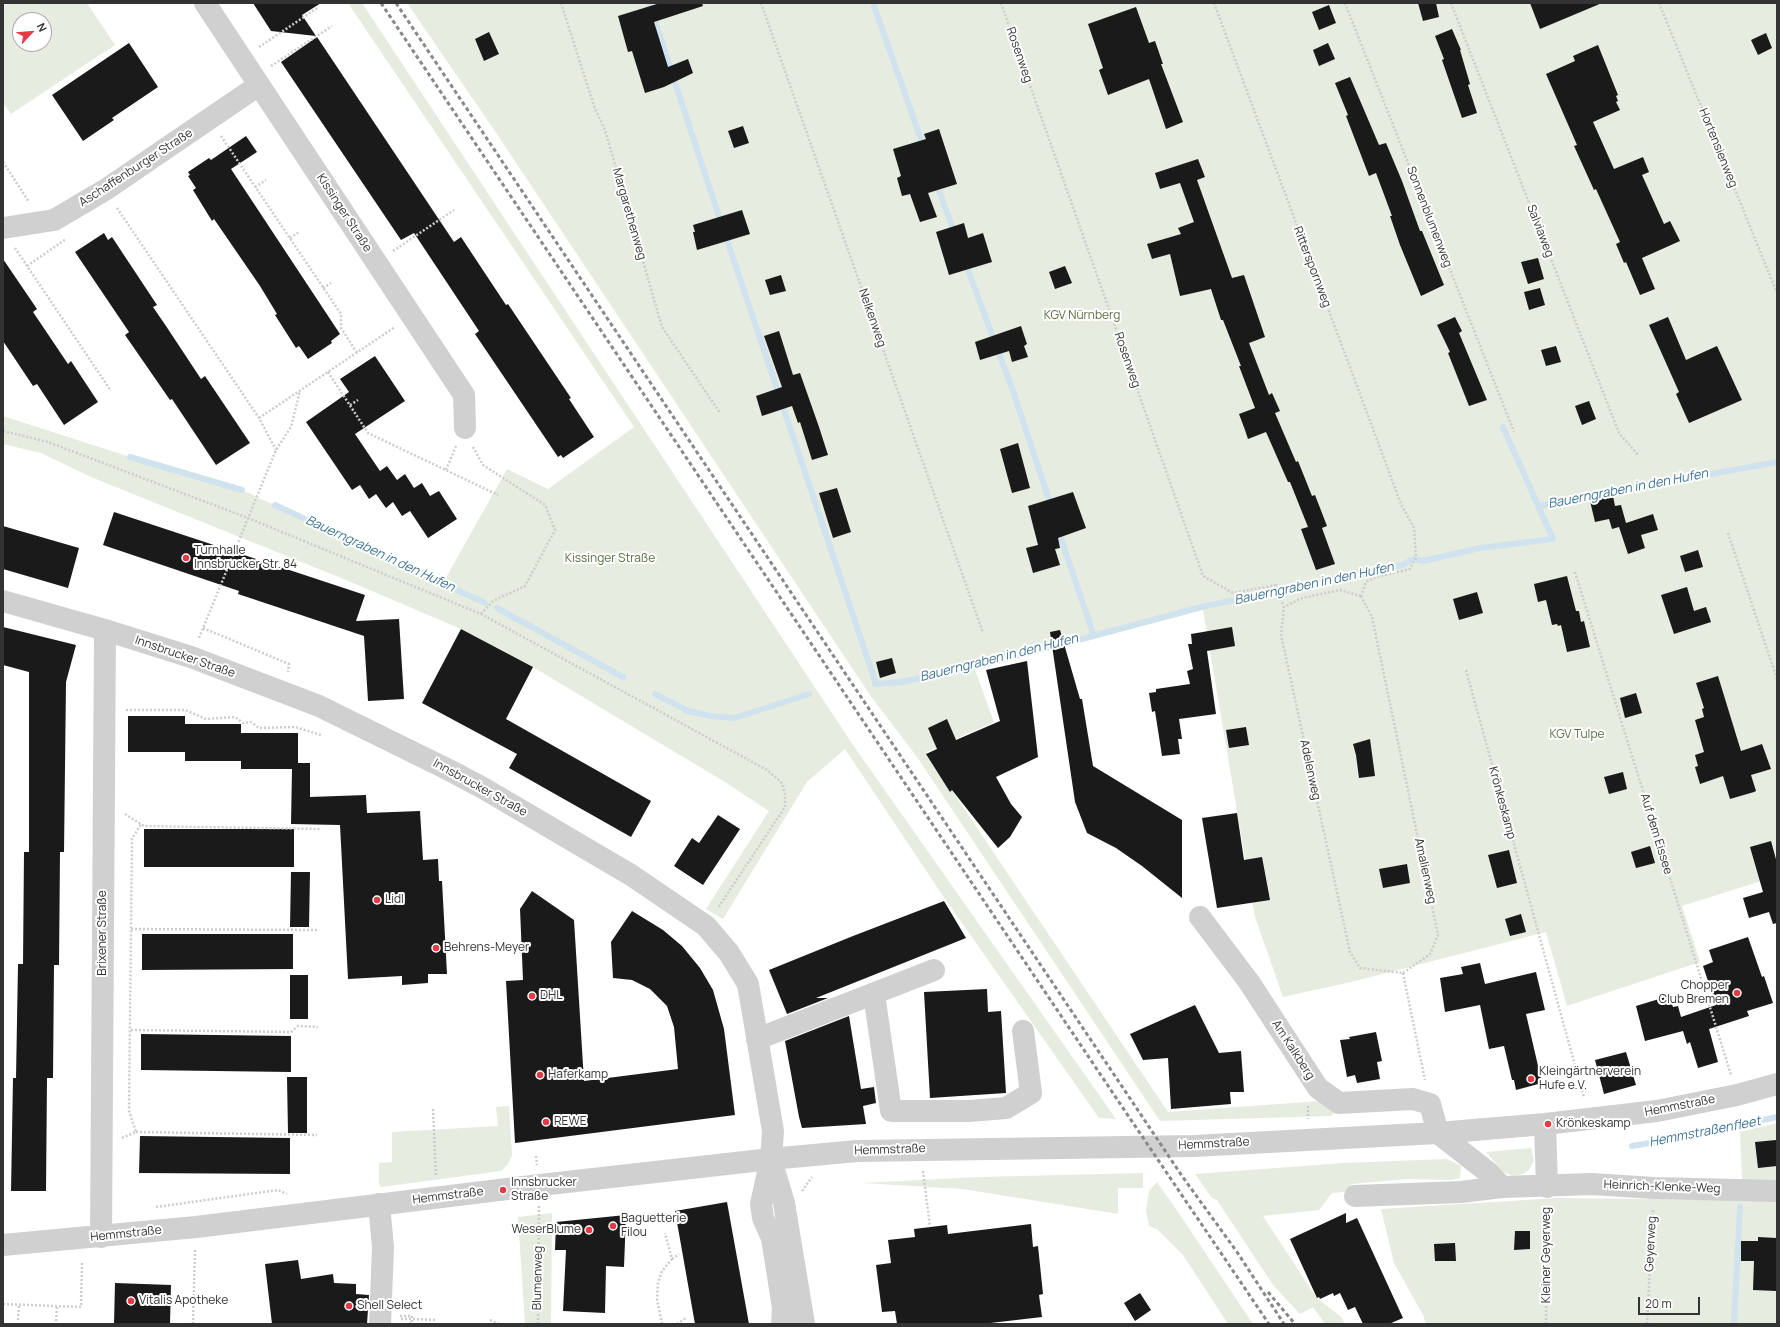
<!DOCTYPE html>
<meta charset="utf-8">
<style>
body{margin:0}
#map{position:relative;width:1780px;height:1327px;overflow:hidden;background:#fff;font-family:Manrope,sans-serif}
canvas{display:block}
.frame{position:absolute;inset:0;border:4px solid #333;pointer-events:none}
.north{position:absolute;left:12px;top:12px;width:40px;height:40px;box-sizing:border-box;background:#fff;border:1px solid #adadad;border-radius:50%;rotate:64deg;font-size:11px;font-weight:700;line-height:16px;text-align:center;color:#333}
.north::after{content:'';display:block;margin:auto;width:14px;height:18px;background:#e63946;clip-path:polygon(50% 0,100% 100%,50% 72%,0 100%)}
.scale{position:absolute;left:1638px;top:1297px;width:62px;height:18px;box-sizing:border-box;border:2px solid #333;border-top:0;padding-left:5px;font-size:12px;line-height:14px;white-space:nowrap;color:#333;-webkit-text-stroke:3px #fff;paint-order:stroke}
</style>
<div id="map">
<canvas width="1780" height="1327"></canvas>
<div class="frame"></div>
<div class="north">N</div>
<div class="scale">20 m</div>
</div>
<script>
const g = document.querySelector('canvas').getContext('2d');
g.lineJoin = 'round';
function fill(path, color) {
  g.fillStyle = color;
  g.fill(path, 'evenodd');
}
function shape(rows) {
  const path = new Path2D();
  for (const r of rows) {
    path.moveTo(r[0], r[1]);
    for (let i = 2; i < r.length; i += 2) path.lineTo(r[i], r[i + 1]);
  }
  return path;
}
function strokePath(path, color, width, dash) {
  g.strokeStyle = color;
  g.lineWidth = width;
  g.lineCap = dash ? 'butt' : 'round';
  g.setLineDash(dash || []);
  g.stroke(path);
}
function drawText(font, color, halo, rows, align = 'center') {
  g.font = font + ' Manrope,sans-serif';
  g.lineWidth = 4;
  g.setLineDash([]);
  g.textBaseline = 'middle';
  g.strokeStyle = halo;
  g.fillStyle = color;
  for (const [text, x, y, turn = 0] of rows) {
    g.save();
    g.translate(x, y);
    g.rotate((+turn || 0) * Math.PI / 180);
    g.textAlign = isNaN(turn) ? turn : align;
    if (halo) g.strokeText(text, 0, 0);
    g.fillText(text, 0, 0);
    g.restore();
  }
}
fill(shape([
 [3,3,87,3,115,45,11,114,3,103],
 [20,20,44,20,44,44,20,44],
 [348,3,362,3,853,745,1116,1119,1099,1118,941,893,845,749,807,782,723,919,706,909,769,811,725,782,533,667,461,629,346,580,91,477,41,453,3,444,3,416,130,457,242,490,443,583,507,469,548,489,634,427],
 [407,3,1777,3,1777,876,1682,906,1700,962,1567,1006,1546,932,1351,982,1283,997,1255,917,1203,610,975,670,994,722,926,752,1168,1112,1320,1101,1337,1110,1331,1116,1160,1121,917,757,870,695,497,134],
 [509,1106,512,1156,508,1164,501,1171,381,1187,379,1183,379,1163,392,1162,392,1132,498,1126,496,1107],
 [1777,1123,1777,1324,1426,1324,1423,1315,1394,1263,1381,1209,1558,1198,1741,1200,1742,1179,1740,1132],
 [1531,1148,1534,1160,1529,1170,1523,1174,1514,1176,1503,1172,1486,1152],
 [1447,1159,1461,1166,1460,1178,1451,1180,1408,1179,1351,1184,1355,1191,1332,1193,1319,1210,1263,1216,1316,1297,1341,1317,1345,1324,1325,1324,1313,1307,1300,1314,1273,1285,1217,1200,1212,1198,1195,1174,1344,1163],
 [1143,1173,1143,1188,1118,1188,1118,1214,963,1189,862,1183,979,1177],
 [1157,1182,1174,1206,1253,1324,1228,1324,1183,1255,1157,1229,1149,1226,1146,1211,1149,1191],
 [552,1213,551,1324,525,1324,518,1217]
]), '#e6ecdf');
strokePath(shape([
 [649,3,721,223],
 [873,3,924,148],
 [936,183,955,234],
 [725,234,876,684],
 [965,262,1014,394,1051,506],
 [130,457,242,490],
 [275,505,485,603],
 [1538,506,1777,462],
 [1058,530,1094,636],
 [497,608,623,677],
 [875,684,901,682,956,671,1067,643,1201,607,1403,565,1413,559,1423,561,1480,548,1553,539,1503,427],
 [655,694,688,711,710,716,735,718,809,694],
 [1632,1146,1668,1140,1777,1117],
 [1734,1324,1740,1207]
]), '#cfe2ee', 6);
fill(shape([
 [253,3,321,3,302,15,316,36,271,31],
 [660,3,702,3,703,6,654,22,668,67,688,59,693,73,664,87,645,93,632,51,628,52,618,16],
 [1418,3,1436,3,1439,17,1423,21],
 [1530,3,1602,3,1540,29],
 [1329,5,1336,23,1319,30,1312,12],
 [1136,7,1149,43,1155,41,1163,64,1161,64,1183,122,1166,129,1149,79,1108,95,1099,70,1103,68,1088,24],
 [1452,29,1461,50,1460,50,1470,84,1468,85,1477,113,1462,118,1442,60,1444,59,1435,36],
 [489,32,499,54,484,61,475,39],
 [1766,33,1772,48,1758,55,1751,40],
 [317,37,454,242,461,237,506,305,508,304,571,398,569,399,594,437,563,458,561,455,558,457,475,334,479,331,414,233,401,240,281,62],
 [129,43,158,87,112,118,114,120,83,141,52,95],
 [1328,43,1335,59,1319,66,1313,50],
 [1598,45,1618,95,1616,96,1618,101,1616,102,1620,110,1593,122,1614,169,1643,157,1649,172,1642,175,1664,224,1670,221,1680,241,1642,258,1655,289,1640,295,1626,262,1624,263,1616,244,1620,242,1596,189,1594,190,1574,146,1577,145,1546,74,1575,61,1573,56],
 [1350,77,1379,145,1386,143,1402,181,1420,231,1422,231,1444,285,1421,296,1400,245,1390,216,1392,216,1376,173,1369,176,1346,116,1348,115,1335,83],
 [743,126,749,143,734,148,728,131],
 [939,129,957,184,928,193,937,217,920,222,910,194,902,196,897,178,901,176,893,149,926,139,924,134],
 [246,136,257,152,231,169,340,334,331,341,332,343,308,359,299,346,296,348,275,315,277,314,260,286,214,219,212,221,193,190,196,188,188,176,190,175,188,172,209,158,211,160],
 [1198,159,1205,177,1197,180,1232,278,1244,275,1265,337,1249,343,1269,395,1272,393,1280,411,1275,413,1296,462,1298,461,1312,496,1315,495,1327,526,1322,528,1335,564,1316,570,1301,529,1308,527,1290,482,1288,482,1266,432,1248,439,1245,430,1239,414,1255,408,1239,366,1241,366,1223,320,1221,320,1211,289,1180,296,1170,254,1152,259,1147,244,1181,234,1178,228,1194,222,1180,183,1160,189,1155,173],
 [742,210,750,234,697,250,693,232,695,232,693,225],
 [964,223,968,238,983,233,992,262,949,275,936,232],
 [104,233,108,240,112,237,157,305,153,307,166,326,201,379,205,376,250,443,216,465,172,399,170,400,125,335,129,332,75,252],
 [1538,258,1544,279,1528,284,1521,262],
 [3,259,37,309,33,312,68,364,71,361,98,402,64,425,37,384,33,386,3,341],
 [1065,266,1072,283,1055,289,1049,272],
 [781,275,786,291,770,295,765,280],
 [1540,288,1545,305,1529,310,1524,292],
 [1455,317,1462,331,1459,333,1487,400,1469,406,1448,353,1450,352,1437,325],
 [1668,317,1686,360,1717,346,1742,400,1689,423,1676,394,1679,392,1649,325],
 [1021,326,1027,344,1024,346,1028,357,1012,362,1009,351,980,360,975,342],
 [779,331,793,375,800,373,819,427,828,455,812,460,800,422,798,423,792,406,762,416,756,396,782,387,764,336],
 [1556,346,1561,362,1546,366,1541,350],
 [375,356,405,401,355,434,380,471,387,466,397,480,405,474,414,488,422,483,430,496,439,491,457,519,428,538,410,511,402,516,393,502,386,508,376,494,369,499,360,485,352,490,306,422,349,392,340,379],
 [1589,401,1596,419,1582,425,1575,406],
 [1018,443,1030,488,1012,493,1000,449],
 [837,488,851,532,833,538,819,493],
 [1073,492,1086,528,1058,538,1060,548,1055,549,1060,565,1033,573,1026,548,1038,545,1028,506],
 [1613,496,1615,506,1621,505,1626,523,1653,514,1658,530,1641,535,1645,548,1628,554,1619,527,1612,529,1609,519,1595,522,1590,501],
 [114,512,365,595,356,621,399,619,404,699,368,701,364,636,238,594,239,591,103,545],
 [3,526,79,548,68,588,3,569],
 [1698,550,1703,567,1685,572,1680,556],
 [1567,576,1576,611,1579,611,1581,622,1584,621,1590,647,1567,652,1561,625,1558,626,1557,624,1552,625,1546,600,1538,602,1534,584],
 [1687,587,1694,611,1706,607,1711,622,1674,634,1661,595],
 [1477,592,1483,613,1459,620,1453,599],
 [3,627,76,645,66,682,64,852,60,852,59,965,54,965,53,1078,47,1078,46,1191,11,1191,13,1078,16,1078,18,964,23,964,24,852,29,852,29,672,3,665],
 [1232,627,1235,646,1207,651,1216,714,1179,719,1182,739,1178,739,1180,754,1162,756,1155,711,1152,712,1149,693,1156,692,1156,689,1190,684,1187,671,1193,669,1188,644,1192,644,1191,634],
 [461,629,533,667,506,719,651,801,631,837,509,768,517,754,422,703],
 [1060,630,1080,699,1082,699,1093,766,1182,820,1182,898,1142,866,1116,848,1087,833,1075,802,1050,632],
 [892,658,896,673,880,678,876,662],
 [1027,661,1038,757,996,777,1011,804,1022,817,1010,837,998,848,952,790,950,792,926,754,937,749,928,728,947,719,956,740,1000,721,986,670],
 [1718,676,1741,751,1762,744,1771,769,1751,775,1756,791,1754,792,1730,799,1723,776,1700,784,1695,767,1698,766,1695,755,1704,752,1695,720,1704,717,1702,709,1704,708,1696,683],
 [1636,693,1642,713,1625,718,1620,698],
 [128,716,185,716,185,724,241,724,241,733,298,733,298,763,310,763,310,797,366,795,367,813,420,811,423,860,438,859,439,881,442,881,447,974,428,974,428,983,402,985,402,976,348,979,340,825,291,824,292,769,241,769,241,761,185,761,185,752,128,752],
 [1246,727,1249,745,1229,748,1226,730],
 [1370,739,1375,776,1359,778,1356,755,1353,744],
 [1623,772,1627,789,1609,794,1604,777],
 [1237,813,1244,860,1262,857,1270,900,1217,908,1202,818],
 [718,815,740,829,703,885,674,866,692,838,699,843],
 [144,829,294,829,294,867,144,867],
 [1771,841,1777,863,1777,923,1773,924,1769,912,1749,918,1743,898,1763,892,1750,847],
 [1650,846,1655,863,1636,868,1631,852],
 [1509,850,1517,883,1497,888,1488,855],
 [1407,864,1410,883,1383,888,1379,869],
 [291,872,310,872,309,927,290,927],
 [532,891,574,920,584,1081,678,1069,674,1027,667,1006,650,989,632,980,613,978,611,942,632,911,663,930,682,946,700,968,713,990,724,1029,735,1115,515,1143,506,981,523,980,520,909],
 [944,901,966,938,816,998,828,998,787,1014,769,970,853,936],
 [1521,914,1526,932,1510,936,1505,919],
 [142,934,293,934,293,969,142,970],
 [1748,937,1762,977,1764,976,1773,1003,1747,1011,1749,1016,1709,1029,1718,1062,1698,1068,1690,1042,1687,1044,1683,1031,1645,1041,1636,1006,1669,996,1673,1007,1678,1006,1681,1017,1716,1005,1703,966,1713,962,1709,950],
 [1480,963,1485,984,1536,972,1545,1010,1526,1014,1542,1083,1516,1090,1514,1080,1512,1080,1504,1046,1489,1049,1480,1005,1445,1012,1440,978,1463,974,1461,967],
 [290,975,308,975,308,1019,290,1019],
 [987,989,988,1012,1001,1011,1006,1093,930,1098,924,992],
 [1195,1005,1219,1053,1241,1051,1244,1092,1230,1092,1231,1104,1171,1109,1168,1058,1143,1060,1130,1034],
 [849,1016,861,1089,874,1087,876,1103,863,1106,866,1124,802,1128,799,1117,785,1041],
 [1376,1032,1382,1061,1377,1062,1380,1079,1357,1083,1355,1075,1347,1077,1340,1040,1350,1039,1349,1037],
 [141,1034,291,1036,291,1072,141,1070],
 [1626,1052,1636,1085,1604,1094,1595,1060],
 [287,1077,307,1077,307,1133,288,1133],
 [140,1136,290,1138,290,1174,139,1173],
 [1776,1140,1777,1166,1758,1168,1755,1142],
 [727,1202,749,1324,695,1324,675,1211],
 [1346,1213,1346,1223,1357,1218,1403,1318,1389,1324,1363,1324,1355,1307,1348,1310,1340,1293,1334,1296,1333,1293,1320,1299,1319,1297,1317,1298,1290,1239],
 [626,1215,624,1267,606,1266,605,1313,563,1311,566,1250,555,1250,556,1222],
 [1031,1224,1033,1247,1038,1246,1043,1294,1039,1295,1042,1317,982,1324,897,1324,895,1311,882,1312,876,1265,891,1263,888,1240,915,1237,914,1229,947,1225,948,1234],
 [1515,1231,1530,1231,1530,1249,1514,1250],
 [1758,1237,1777,1238,1776,1291,1753,1290,1754,1261,1741,1261,1741,1241,1758,1241],
 [1455,1243,1456,1261,1435,1261,1434,1244],
 [298,1260,301,1279,333,1274,334,1283,356,1284,356,1294,369,1295,367,1324,272,1324,265,1264],
 [115,1283,171,1285,170,1324,114,1324],
 [1140,1293,1151,1310,1135,1321,1124,1303]
]), '#1a1a1a');
strokePath(shape([
 [561,3,594,106,605,130,662,327,720,413],
 [761,3,983,633],
 [1001,3,1203,576,1233,593,1276,585,1284,607],
 [1214,3,1401,504,1414,528,1416,557,1410,569,1376,577,1366,582,1361,596],
 [1345,3,1514,432],
 [1451,3,1619,433,1638,455],
 [1659,3,1777,293],
 [259,47,319,7],
 [271,66,332,26],
 [221,136,341,314,341,328,357,353],
 [3,162,29,202],
 [255,187,266,180],
 [117,208,259,418,276,450],
 [290,238,299,232],
 [15,248,111,391],
 [393,251,454,210],
 [27,266,66,239],
 [323,288,331,283],
 [328,372,368,433,498,495],
 [350,405,358,400],
 [259,418,395,327],
 [3,431,48,442,248,518,481,614,767,770,781,782,785,793,785,807,718,908],
 [473,447,483,465,545,505,555,530,525,586,493,601,481,614],
 [446,470,456,446],
 [1728,533,1777,679],
 [1575,572,1731,1075],
 [1361,596,1340,590,1302,598,1284,607,1281,635,1350,952,1360,968,1403,973],
 [1361,596,1372,617,1438,935,1430,954,1403,973],
 [203,628,289,664,288,672],
 [199,638,276,450,291,427,300,391],
 [1466,670,1584,1098],
 [126,710,185,710,206,719,235,717,243,723,251,722,259,728,295,727,321,735],
 [125,814,144,826,320,829],
 [131,929,319,930],
 [1403,973,1425,1080],
 [131,1030,291,1032,298,1026,318,1027],
 [1308,1106,1308,1119],
 [433,1109,436,1176],
 [136,1132,317,1135],
 [122,1138,136,1132,129,1111,132,839,141,824],
 [536,1156,537,1165],
 [923,1171,930,1227],
 [802,1191,812,1177],
 [156,1207,278,1190,287,1194],
 [672,1259,679,1254],
 [3,1304,81,1307,82,1263],
 [400,1316,412,1316,412,1319,437,1320],
 [401,1319,412,1319,412,1323,407,1324],
 [18,1320,19,1305],
 [490,1320,499,1324],
 [56,1321,57,1306],
 [193,1324,195,1249],
 [538,1324,539,1206],
 [662,1324,657,1299,658,1283,662,1271,672,1259,665,1233],
 [677,1324,686,1318],
 [1546,1324,1547,1207],
 [1647,1324,1653,1209]
]), '#cdcdcd', 2.5, [2, 2]);
strokePath(shape([
 [205,3,464,395,465,428],
 [3,228,54,220,105,190,259,85],
 [3,601,105,630,191,657,319,706,451,771,483,788,631,875,706,926,729,953,748,984,773,1131,771,1159,761,1204,763,1218,772,1238,783,1308,782,1324],
 [1200,917,1249,982,1318,1088,1339,1103,1413,1099,1430,1104,1438,1133],
 [874,994,891,1111,969,1111,1006,1108,1031,1093,1023,1031],
 [757,1039,934,970],
 [1545,1124,1547,1187],
 [1438,1133,1489,1173,1502,1187],
 [771,1160,784,1203,804,1324],
 [1355,1196,1461,1192,1502,1187,1592,1184,1654,1188,1777,1191],
 [379,1204,383,1247,380,1324],
 [101,1237,105,630],
 [3,1245,196,1227,540,1185,771,1159,857,1151,1194,1146,1438,1133,1545,1124,1657,1111,1737,1095,1777,1084]
]), '#d0d0d0', 22);
strokePath(shape([
 [381,3,1129,1117,1269,1324],
 [396,3,1182,1176,1237,1252,1284,1324],
 [1268,1292,1295,1324]
]), '#888', 3, [4, 3]);
for (const [x, y, r, color] of [
 [186,558,4,"#e63946"],
 [377,900,4,"#e63946"],
 [436,948,4,"#e63946"],
 [1737,993,4,"#e63946"],
 [532,996,4,"#e63946"],
 [540,1075,4,"#e63946"],
 [1531,1079,4,"#e63946"],
 [546,1122,4,"#e63946"],
 [1548,1124,4,"#e63946"],
 [503,1190,4,"#e63946"],
 [613,1226,4,"#e63946"],
 [589,1230,4,"#e63946"],
 [131,1301,4,"#e63946"],
 [349,1306,4,"#e63946"]
]) {
  const dot = new Path2D();
  dot.arc(x, y, r, 0, 2 * Math.PI);
  g.fillStyle = color;
  g.fill(dot);
  strokePath(dot, '#fff', 1.5);
}
drawText('12px', '#333', '#fff', [
 ["Rosenweg",1019,55,71],
 ["Hortensienweg",1718,148,68],
 ["Aschaffenburger Straße",136,168,-33],
 ["Kissinger Straße",344,213,57],
 ["Margarethenweg",629,214,74],
 ["Sonnenblumenweg",1429,217,69],
 ["Salviaweg",1540,231,69],
 ["Ritterspornweg",1312,267,69],
 ["Nelkenweg",872,318,71],
 ["Rosenweg",1127,360,71],
 ["Innsbrucker Straße",185,657,19],
 ["Adelenweg",1310,770,78],
 ["Innsbrucker Straße",480,788,29],
 ["Krönkeskamp",1502,803,75],
 ["Auf dem Eissee",1656,834,73],
 ["Amalienweg",1425,871,78],
 ["Brixener Straße",103,933,-90],
 ["Am Kalkberg",1293,1050,57],
 ["Hemmstraße",1680,1106,-11],
 ["Hemmstraße",1214,1144,-3],
 ["Hemmstraße",890,1150,-2],
 ["Heinrich-Klenke-Weg",1662,1187,2],
 ["Hemmstraße",448,1196,-7],
 ["Hemmstraße",126,1234,-6],
 ["Geyerweg",1651,1244,-87],
 ["Kleiner Geyerweg",1547,1255,-90],
 ["Blumenweg",538,1278,-89]
]);
drawText('12px', '#56703f', '#fff', [
 ["KGV Nürnberg",1082,316],
 ["Kissinger Straße",610,559],
 ["KGV Tulpe",1577,735]
]);
drawText('12px', '#333', '#fff', [
 ["Turnhalle",194,551],
 ["Innsbrucker Str. 84",194,565],
 ["Lidl",385,900],
 ["Behrens-Meyer",444,948],
 ["Chopper",1729,986,"right"],
 ["Club Bremen",1729,1000,"right"],
 ["DHL",540,996],
 ["Kleingärtnerverein",1539,1072],
 ["Hufe e.V.",1539,1086],
 ["Haferkamp",548,1075],
 ["REWE",554,1122],
 ["Krönkeskamp",1556,1124],
 ["Innsbrucker",511,1183],
 ["Straße",511,1197],
 ["Baguetterie",621,1219],
 ["Filou",621,1233],
 ["WeserBlume",581,1230,"right"],
 ["Vitalis Apotheke",139,1301],
 ["Shell Select",357,1306]
], 'left');
drawText('italic 13px', '#3f7597', '#fff', [
 ["Bauerngraben in den Hufen",1628,489,-11],
 ["Bauerngraben in den Hufen",380,554,25],
 ["Bauerngraben in den Hufen",1314,584,-12],
 ["Bauerngraben in den Hufen",999,658,-14],
 ["Hemmstraßenfleet",1705,1132,-11]
]);
</script>
